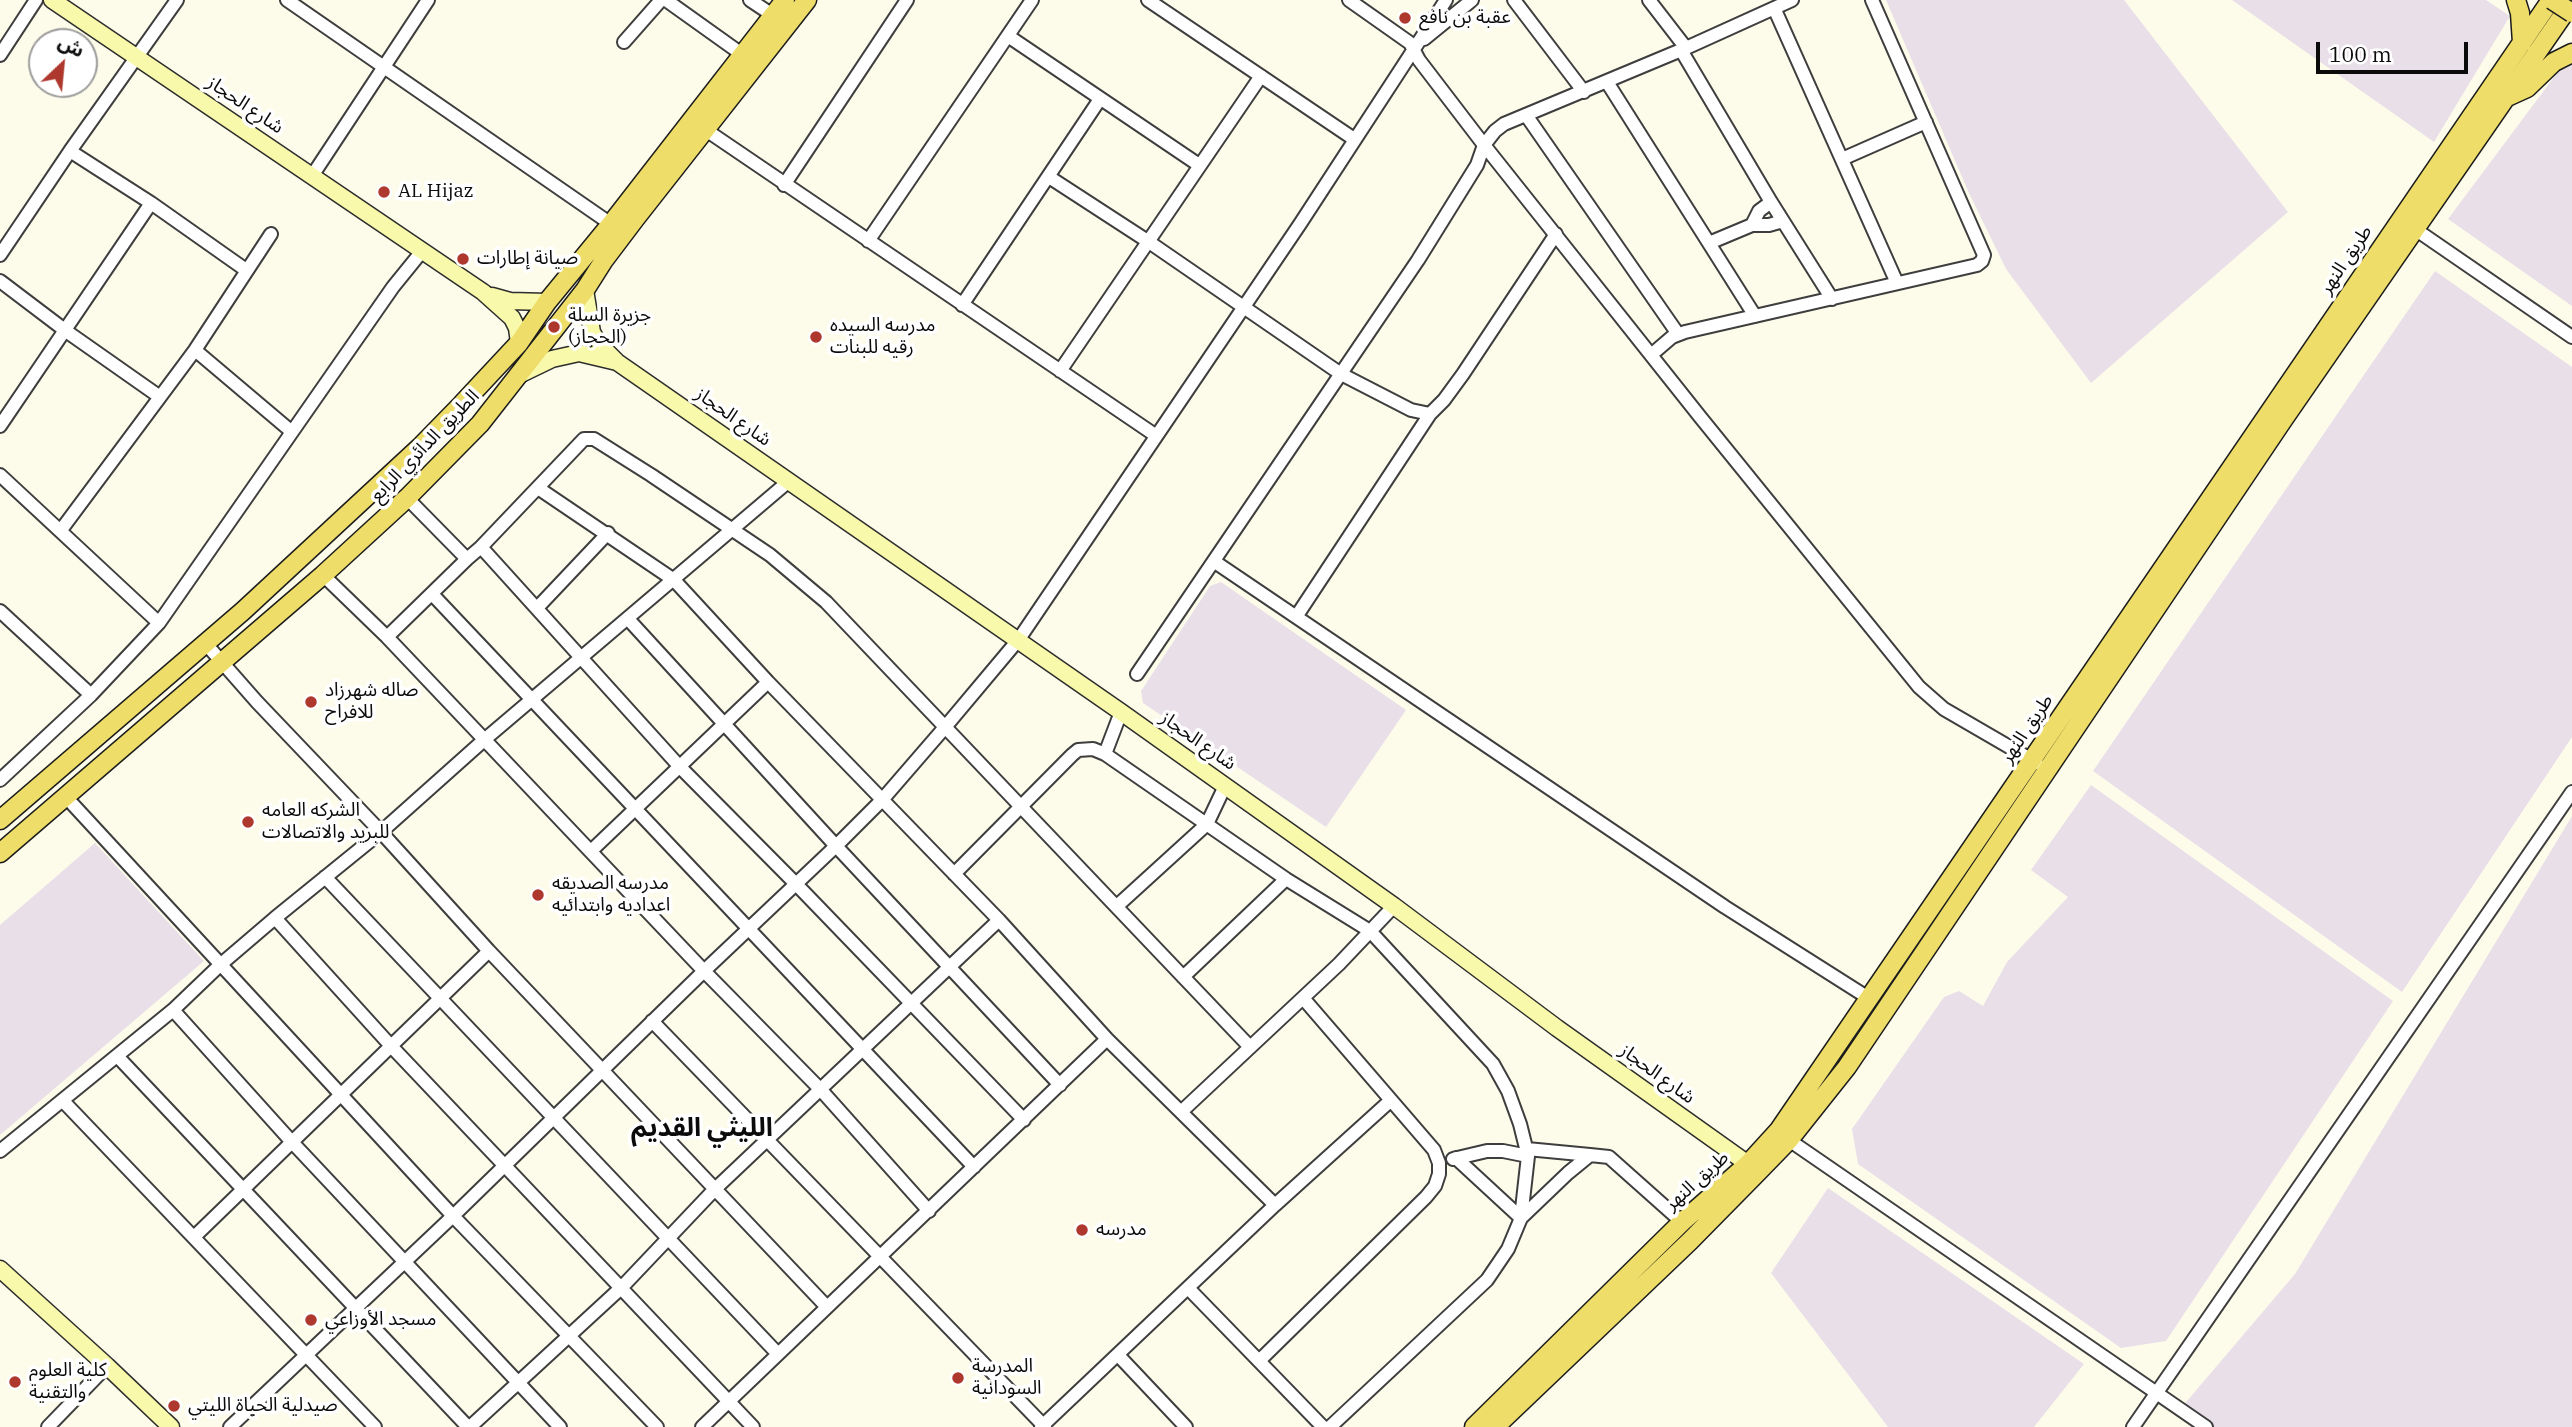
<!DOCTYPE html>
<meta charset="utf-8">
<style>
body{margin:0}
#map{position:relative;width:2572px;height:1427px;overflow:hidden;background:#fdfcea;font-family:"IBM Plex Serif","Noto Sans Arabic",serif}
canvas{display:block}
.north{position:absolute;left:28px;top:28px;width:70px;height:70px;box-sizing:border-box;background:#fff;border:2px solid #9d9d9d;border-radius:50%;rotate:26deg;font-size:19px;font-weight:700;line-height:28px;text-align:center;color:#0b0b0b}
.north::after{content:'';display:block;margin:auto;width:24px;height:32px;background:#af382e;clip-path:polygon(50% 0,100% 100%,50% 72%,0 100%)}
.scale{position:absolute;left:2316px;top:42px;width:152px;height:32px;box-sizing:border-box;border:4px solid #0b0b0b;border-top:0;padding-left:9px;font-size:21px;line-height:24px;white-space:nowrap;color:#0b0b0b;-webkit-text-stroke:5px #fff;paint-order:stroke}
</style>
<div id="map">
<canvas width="2572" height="1427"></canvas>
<div class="north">ش</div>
<div class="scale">100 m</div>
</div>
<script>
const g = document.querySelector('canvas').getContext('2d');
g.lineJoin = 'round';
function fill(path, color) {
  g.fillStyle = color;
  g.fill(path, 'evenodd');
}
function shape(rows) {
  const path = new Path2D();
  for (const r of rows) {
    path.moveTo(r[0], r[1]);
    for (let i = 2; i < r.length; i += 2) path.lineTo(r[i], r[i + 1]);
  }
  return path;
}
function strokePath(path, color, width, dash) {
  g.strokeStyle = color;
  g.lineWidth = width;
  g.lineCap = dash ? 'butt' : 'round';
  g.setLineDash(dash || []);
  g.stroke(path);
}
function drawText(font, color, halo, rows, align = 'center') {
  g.font = font + ' "IBM Plex Serif","Noto Sans Arabic",serif';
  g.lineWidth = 7;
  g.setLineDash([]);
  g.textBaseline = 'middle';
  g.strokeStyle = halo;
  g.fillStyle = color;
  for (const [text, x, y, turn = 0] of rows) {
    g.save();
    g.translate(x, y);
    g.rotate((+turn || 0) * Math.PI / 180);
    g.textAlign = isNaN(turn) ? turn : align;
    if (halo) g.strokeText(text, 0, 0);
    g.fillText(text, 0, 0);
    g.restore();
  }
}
fill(shape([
 [1886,0,2124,0,2288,212,2091,383,2006,269,1968,191],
 [2232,0,2486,0,2510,16,2434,142],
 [2572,62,2572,306,2448,219,2563,65],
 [2435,271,2572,367,2572,737,2402,992,2093,771],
 [1221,582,1406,710,1326,827,1143,703,1141,691,1210,586],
 [2091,785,2393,1001,2166,1341,2121,1348,1858,1164,1852,1129,1944,997,1959,991,1983,1006,2007,962,2068,897,2031,870],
 [2572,816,2572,1427,2203,1427,2181,1408,2295,1274],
 [95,843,204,961,0,1135,0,925],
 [1828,1188,2084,1364,2034,1427,1888,1427,1771,1273]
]), '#e9dfe9');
const street = shape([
 [287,0,611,224],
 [666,0,743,55],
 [750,0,774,16],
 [1148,0,1354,139],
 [1349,0,1410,43,1419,60,1484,145,1701,418,1919,687,1944,709,2037,763],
 [1514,0,1584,92],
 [1649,0,1686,48],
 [1775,10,1897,283],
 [1008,36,1199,165],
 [1424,39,1472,0],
 [624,42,661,0],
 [1681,50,1771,202,1832,299],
 [0,55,36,0],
 [1607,82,1755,316],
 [1526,115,1678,334],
 [706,130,1155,435],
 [70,151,151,203,246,270],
 [1842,159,1926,122],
 [312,176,428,0],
 [1049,177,1149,242,1341,374,1411,410,1430,414,1444,400,1463,374,1556,234],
 [784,185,907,0],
 [1752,225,1759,211,1771,202],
 [2415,229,2572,337],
 [868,241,1032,0],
 [1709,243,1752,225,1769,225,1783,221],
 [0,255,70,151,177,0],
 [0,281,66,331,160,397],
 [962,305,1100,99],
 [195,350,292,432],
 [1651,355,1672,337,1685,332,1977,265,1982,261,1984,255,1872,0],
 [1060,371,1261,76],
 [0,426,151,203],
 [0,475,159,623],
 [538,488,674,580,768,682,999,920,1107,1039,1275,1205],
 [407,498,467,559,481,547,680,767,796,884,1024,1120],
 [61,530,195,350,271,234],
 [481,547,584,439,594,439,651,475,770,555,826,602,1250,1047],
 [1215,562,1725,907,1870,999],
 [323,575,387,637,704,971,821,1090,929,1211],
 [432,594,974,1167],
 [538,607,608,533],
 [0,611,91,695],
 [1296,617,1430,414],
 [629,620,836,846,1060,1085],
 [387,637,467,559],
 [206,644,257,702,381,832,489,951,826,1306],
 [1137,674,1418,260,1477,165,1484,145,1495,131,1504,124,1686,48,1792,0],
 [1105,754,1121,712],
 [0,780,91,695,159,623,393,287,423,250],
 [66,797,453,1216,657,1427],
 [591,851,768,682],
 [954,874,1072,755,1078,750,1093,749,1105,754,1286,879,1370,931,1493,1064,1508,1091,1520,1124,1528,1156,1521,1218,1508,1249,1487,1280,1330,1427],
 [325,877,778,1354],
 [1117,906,1207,824,1225,786],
 [275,918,391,1046,753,1427],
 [1183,977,1286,879],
 [173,1010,291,1141,560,1427],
 [652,1021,1045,1427],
 [118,1057,468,1427],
 [63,1101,375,1427],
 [1181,1112,1339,964,1394,906],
 [1789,1140,2206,1427],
 [1527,1149,1590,1155],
 [0,1151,173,1010,220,965,275,918,381,832,484,740,789,481],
 [1456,1158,1521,1218,1568,1173,1590,1155,1609,1157,1682,1222],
 [1453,1159,1487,1151,1503,1151,1528,1156],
 [194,1237,489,951],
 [1188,1288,1323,1427],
 [1118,1355,1186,1427],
 [1260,1360,1426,1197,1435,1186,1439,1174,1439,1163,1434,1150,1303,998],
 [48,1427,107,1366],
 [230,1427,453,1216,704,971,836,846,882,800,946,726,1019,639,1300,224,1446,0],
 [470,1427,622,1287,714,1190,999,920],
 [702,1427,1107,1039],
 [1041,1427,1275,1205,1390,1101],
 [2133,1427,2572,792]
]);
const secondary = shape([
 [52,0,483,292,512,318,517,328,519,343],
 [585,290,592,332,598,343,617,362,1121,712,1394,906,1557,1028,1748,1164],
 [492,296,510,301,547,302],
 [521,374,552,359,579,353,617,362],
 [0,1269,107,1366,171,1427]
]);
const primary = shape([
 [2516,0,2520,13,2522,43],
 [2505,98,2527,88,2554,62,2572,53],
 [0,820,243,611,420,447,462,404,519,343,547,302,611,224,785,0],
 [0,853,323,575,407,498,480,424,585,290,604,260,635,219,807,0],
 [1474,1427,1682,1222,1748,1164,1779,1130,2551,0],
 [1495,1427,1690,1241,1756,1174,1789,1140,1847,1067,2283,420,2572,2]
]);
strokePath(street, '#3e3e3e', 16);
strokePath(secondary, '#2d2d2d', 19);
strokePath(primary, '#1c1c1c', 21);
strokePath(street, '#fff', 12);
strokePath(secondary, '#f8f9aa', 16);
strokePath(primary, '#eede69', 18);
const primaryBridge = shape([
 [2552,0,2572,13]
]);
strokePath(primaryBridge, '#1c1c1c', 21, []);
strokePath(primaryBridge, '#eede69', 18);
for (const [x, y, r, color] of [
 [1405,18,7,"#af382e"],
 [384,192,7,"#af382e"],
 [463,259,7,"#af382e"],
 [554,327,7,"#af382e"],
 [816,337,7,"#af382e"],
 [311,702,7,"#af382e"],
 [248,822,7,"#af382e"],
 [538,895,7,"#af382e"],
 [1082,1230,7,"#af382e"],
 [311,1320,7,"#af382e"],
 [958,1378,7,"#af382e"],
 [15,1382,7,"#af382e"],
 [174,1406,7,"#af382e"]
]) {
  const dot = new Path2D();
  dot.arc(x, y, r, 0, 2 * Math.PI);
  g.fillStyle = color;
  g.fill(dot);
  strokePath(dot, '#fff', 2.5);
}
drawText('19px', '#0b0b0b', '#fff', [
 ["عقبة بن نافع",1419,18],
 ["AL Hijaz",398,192],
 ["صيانة إطارات",477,259],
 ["جزيرة السلة",568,316],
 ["(الحجاز)",568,338],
 ["مدرسه السيده",830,326],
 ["رقيه للبنات",830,348],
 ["صاله شهرزاد",325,691],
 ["للافراح",325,713],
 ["الشركه العامه",262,811],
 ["للبريد والاتصالات",262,833],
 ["مدرسه الصديقه",552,884],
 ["اعداديه وابتدائيه",552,906],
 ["مدرسه",1096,1230],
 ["مسجد الأوزاعي",325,1320],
 ["المدرسة",972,1367],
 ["السودانية",972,1389],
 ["كلية العلوم",29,1371],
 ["والتقنية",29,1393],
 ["صيدلية الحياة الليتي",188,1406]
], 'left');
drawText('19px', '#0b0b0b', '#fff', [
 ["شارع الحجاز",245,105,34],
 ["طريق النهر",2346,260,-56],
 ["شارع الحجاز",733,417,35],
 ["الطريق الدائري الرابع",425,446,-46],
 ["طريق النهر",2027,729,-56],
 ["شارع الحجاز",1198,741,35],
 ["شارع الحجاز",1657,1074,36],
 ["طريق النهر",1697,1181,-42]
]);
drawText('bold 26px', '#0b0b0b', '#fff', [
 ["الليثي القديم",702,1128]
]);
</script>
